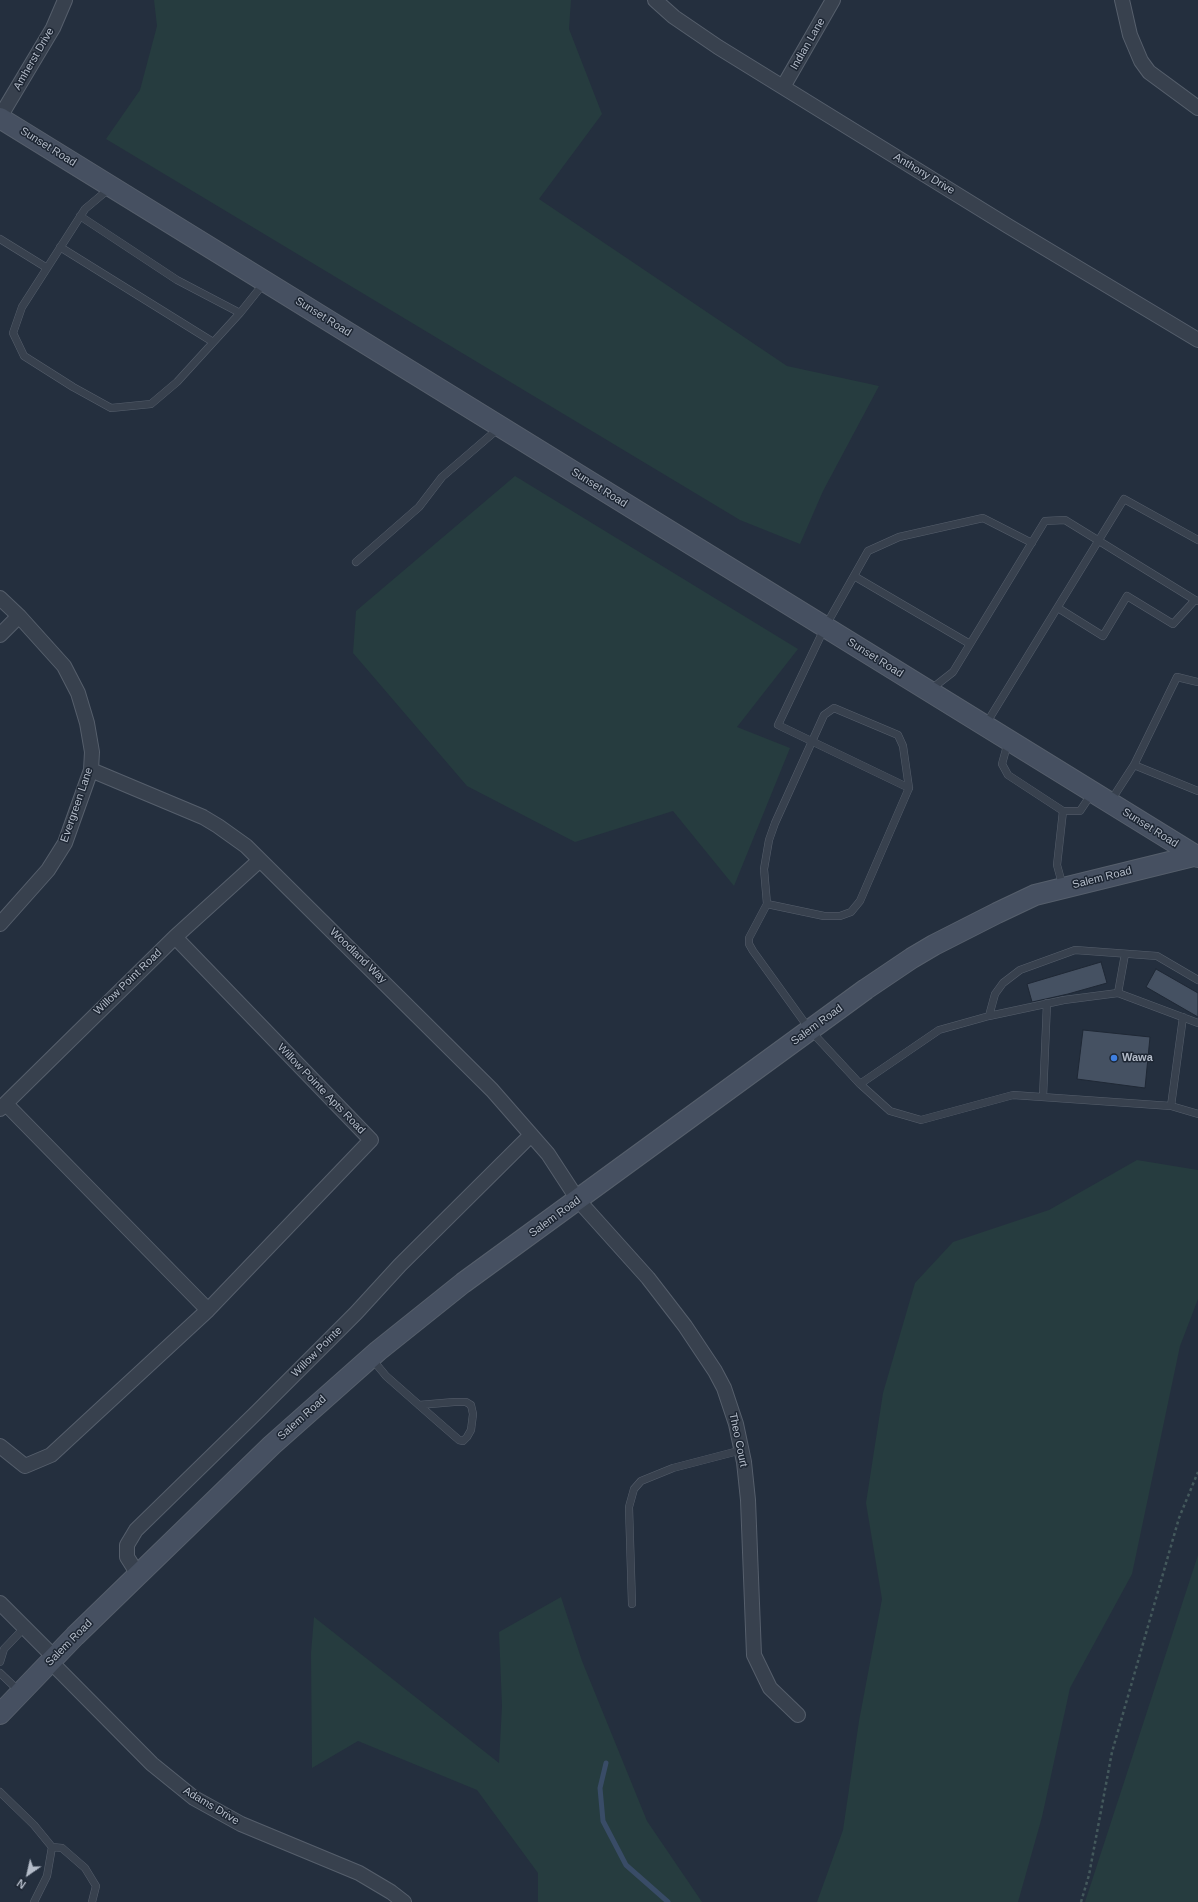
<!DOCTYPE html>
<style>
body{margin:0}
#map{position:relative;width:1198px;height:1902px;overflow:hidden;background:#242f3e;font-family:Arial,sans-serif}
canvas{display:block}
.north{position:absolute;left:8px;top:1854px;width:40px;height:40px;-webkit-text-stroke:3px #1d2633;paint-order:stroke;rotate:214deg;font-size:11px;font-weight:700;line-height:16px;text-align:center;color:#b4bcc9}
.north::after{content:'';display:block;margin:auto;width:14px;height:18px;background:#b4bcc9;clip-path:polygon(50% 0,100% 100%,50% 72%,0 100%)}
</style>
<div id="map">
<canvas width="1198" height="1902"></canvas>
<div class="north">N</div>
</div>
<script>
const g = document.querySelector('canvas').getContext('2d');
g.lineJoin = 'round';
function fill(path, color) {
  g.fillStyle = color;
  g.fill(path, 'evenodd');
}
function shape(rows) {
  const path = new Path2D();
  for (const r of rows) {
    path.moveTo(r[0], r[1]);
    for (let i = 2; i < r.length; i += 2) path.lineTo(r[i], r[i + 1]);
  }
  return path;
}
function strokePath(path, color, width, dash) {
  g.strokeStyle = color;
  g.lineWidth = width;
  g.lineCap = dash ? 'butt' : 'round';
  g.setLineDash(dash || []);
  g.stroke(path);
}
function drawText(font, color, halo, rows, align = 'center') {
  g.font = font + ' Arial,sans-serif';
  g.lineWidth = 3;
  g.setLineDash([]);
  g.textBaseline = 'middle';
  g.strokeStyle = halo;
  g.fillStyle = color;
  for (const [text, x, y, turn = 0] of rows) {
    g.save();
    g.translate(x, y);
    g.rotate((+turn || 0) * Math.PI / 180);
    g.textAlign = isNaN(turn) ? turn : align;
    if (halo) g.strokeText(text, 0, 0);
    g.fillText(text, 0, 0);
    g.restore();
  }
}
fill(shape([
 [154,0,571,0,569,29,602,114,539,199,787,366,879,386,823,491,800,544,740,520,106,139,140,90,157,26],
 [515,476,798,649,737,727,790,748,734,886,673,811,575,842,467,786,353,653,356,611],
 [1137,1160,1198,1170,1198,1299,1180,1346,1132,1574,1070,1688,1042,1817,1018,1902,817,1902,843,1830,859,1721,882,1599,866,1503,883,1393,915,1283,953,1242,1049,1210],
 [1198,1555,1198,1902,1085,1902],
 [561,1597,582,1661,647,1821,702,1902,538,1902,538,1873,477,1790,358,1741,312,1768,311,1653,314,1617,499,1763,502,1706,499,1632]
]), '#263c3f');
strokePath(shape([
 [606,1763,600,1788,603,1821,626,1865,668,1902]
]), '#394c67', 5);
const building = shape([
 [1101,962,1107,983,1068,994,1032,1002,1027,984,1101,962],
 [1156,969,1198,993,1198,1017,1146,987,1156,969],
 [1083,1030,1150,1037,1145,1088,1077,1079,1083,1030]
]);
fill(building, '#455162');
strokePath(building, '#1f2835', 1);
const lane = shape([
 [110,188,85,209,22,307,13,333,24,356,73,387,111,408,151,404,177,382,240,313,264,283],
 [80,216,177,280,240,313],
 [0,239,47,268],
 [60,247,213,342],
 [356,562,419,507,442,477,499,428],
 [854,576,970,644],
 [1058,608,1103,636,1127,596,1173,624,1195,600,1198,601],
 [930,690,953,672,1045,521,1065,520,1195,600],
 [986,724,1124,499,1198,540],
 [1008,742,1002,764,1008,775,1063,811,1080,811,1092,793],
 [1134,765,1198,791],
 [909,788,903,746,898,735,834,708,824,715,775,823,769,840,764,869,767,904,749,938,749,944,753,951,810,1030,860,1084,939,1030,989,1016,1064,1000,1118,993,1198,1023],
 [1110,802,1134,765,1177,677,1198,682],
 [1063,887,1057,865,1063,811],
 [767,904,824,916,840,916,851,912,860,901,909,788,778,725,825,627,868,551,899,537,983,518,1032,543],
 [1118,993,1125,954],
 [989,1016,995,994,1003,983,1020,970,1075,950,1157,956,1198,980],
 [860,1084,890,1111,921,1120,1013,1095,1171,1106,1183,1017],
 [1043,1097,1047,1003],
 [1171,1106,1198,1114],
 [372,1359,386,1376,436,1420,459,1440,463,1441,467,1437,471,1430,473,1414,471,1405,466,1402,454,1402,419,1405],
 [632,1604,629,1507,634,1489,641,1481,673,1468,742,1450],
 [0,1662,4,1649,25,1627],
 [0,1673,20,1692],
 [0,1792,34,1825,52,1847,62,1848,85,1868,96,1886,92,1902],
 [34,1902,47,1876,52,1847]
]);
const street = shape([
 [655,0,674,17,718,47,1008,226,1198,340],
 [1122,0,1130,35,1141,61,1149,72,1198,108],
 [783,87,833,0],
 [0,117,53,28,65,0],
 [0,598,19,616,64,666,78,693,87,723,92,752,91,770,65,843,48,870,0,924],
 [0,635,19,616],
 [91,770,203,817,218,826,246,846,492,1090,548,1154,578,1200,648,1278,685,1326,715,1371,724,1388,736,1424,744,1462,748,1500,754,1655,770,1688,798,1715],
 [6,1104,208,1310],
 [0,1109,175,937,260,860],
 [0,1446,25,1466,51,1455,208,1310,371,1140,175,937],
 [139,1576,127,1557,127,1545,136,1530,258,1411,356,1313,400,1265,531,1135],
 [0,1603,55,1658],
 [51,1662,152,1764,194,1798,241,1824,359,1873,391,1892,404,1902]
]);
const secondary = shape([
 [0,118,1198,857],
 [0,1714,75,1636,272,1445,378,1351,463,1283,866,989,912,958,934,945,997,913,1035,895,1198,855]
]);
strokePath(lane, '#565f6c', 8);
strokePath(street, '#565f6c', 16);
strokePath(secondary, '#565f6c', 22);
strokePath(shape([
 [1081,1902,1089,1875,1112,1752,1179,1518,1198,1472]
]), '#44595c', 2.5, [3, 3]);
strokePath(lane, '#38414e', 7);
strokePath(street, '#38414e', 14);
strokePath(secondary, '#465061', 20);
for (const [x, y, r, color] of [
 [1114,1058,4,"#3f7fe0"]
]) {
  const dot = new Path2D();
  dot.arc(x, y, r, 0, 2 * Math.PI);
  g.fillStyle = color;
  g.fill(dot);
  strokePath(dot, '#1d2633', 1.5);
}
drawText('11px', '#b4bcc9', '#1d2633', [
 ["Indian Lane",808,44,-60],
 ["Amherst Drive",34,59,-60],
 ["Sunset Road",48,147,32],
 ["Anthony Drive",924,174,31],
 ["Sunset Road",323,317,32],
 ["Sunset Road",599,488,32],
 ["Sunset Road",875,658,32],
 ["Evergreen Lane",77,805,-71],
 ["Sunset Road",1150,828,32],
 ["Salem Road",1102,878,-14],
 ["Woodland Way",358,956,44],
 ["Willow Point Road",128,982,-44],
 ["Salem Road",817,1025,-36],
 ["Willow Pointe Apts Road",321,1089,46],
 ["Salem Road",555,1217,-36],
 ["Willow Pointe",317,1352,-45],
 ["Salem Road",302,1418,-42],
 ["Theo Court",738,1440,78],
 ["Salem Road",69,1643,-45],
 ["Adams Drive",211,1806,31]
]);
drawText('bold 11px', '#b4bcc9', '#1d2633', [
 ["Wawa",1122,1058]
], 'left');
</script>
